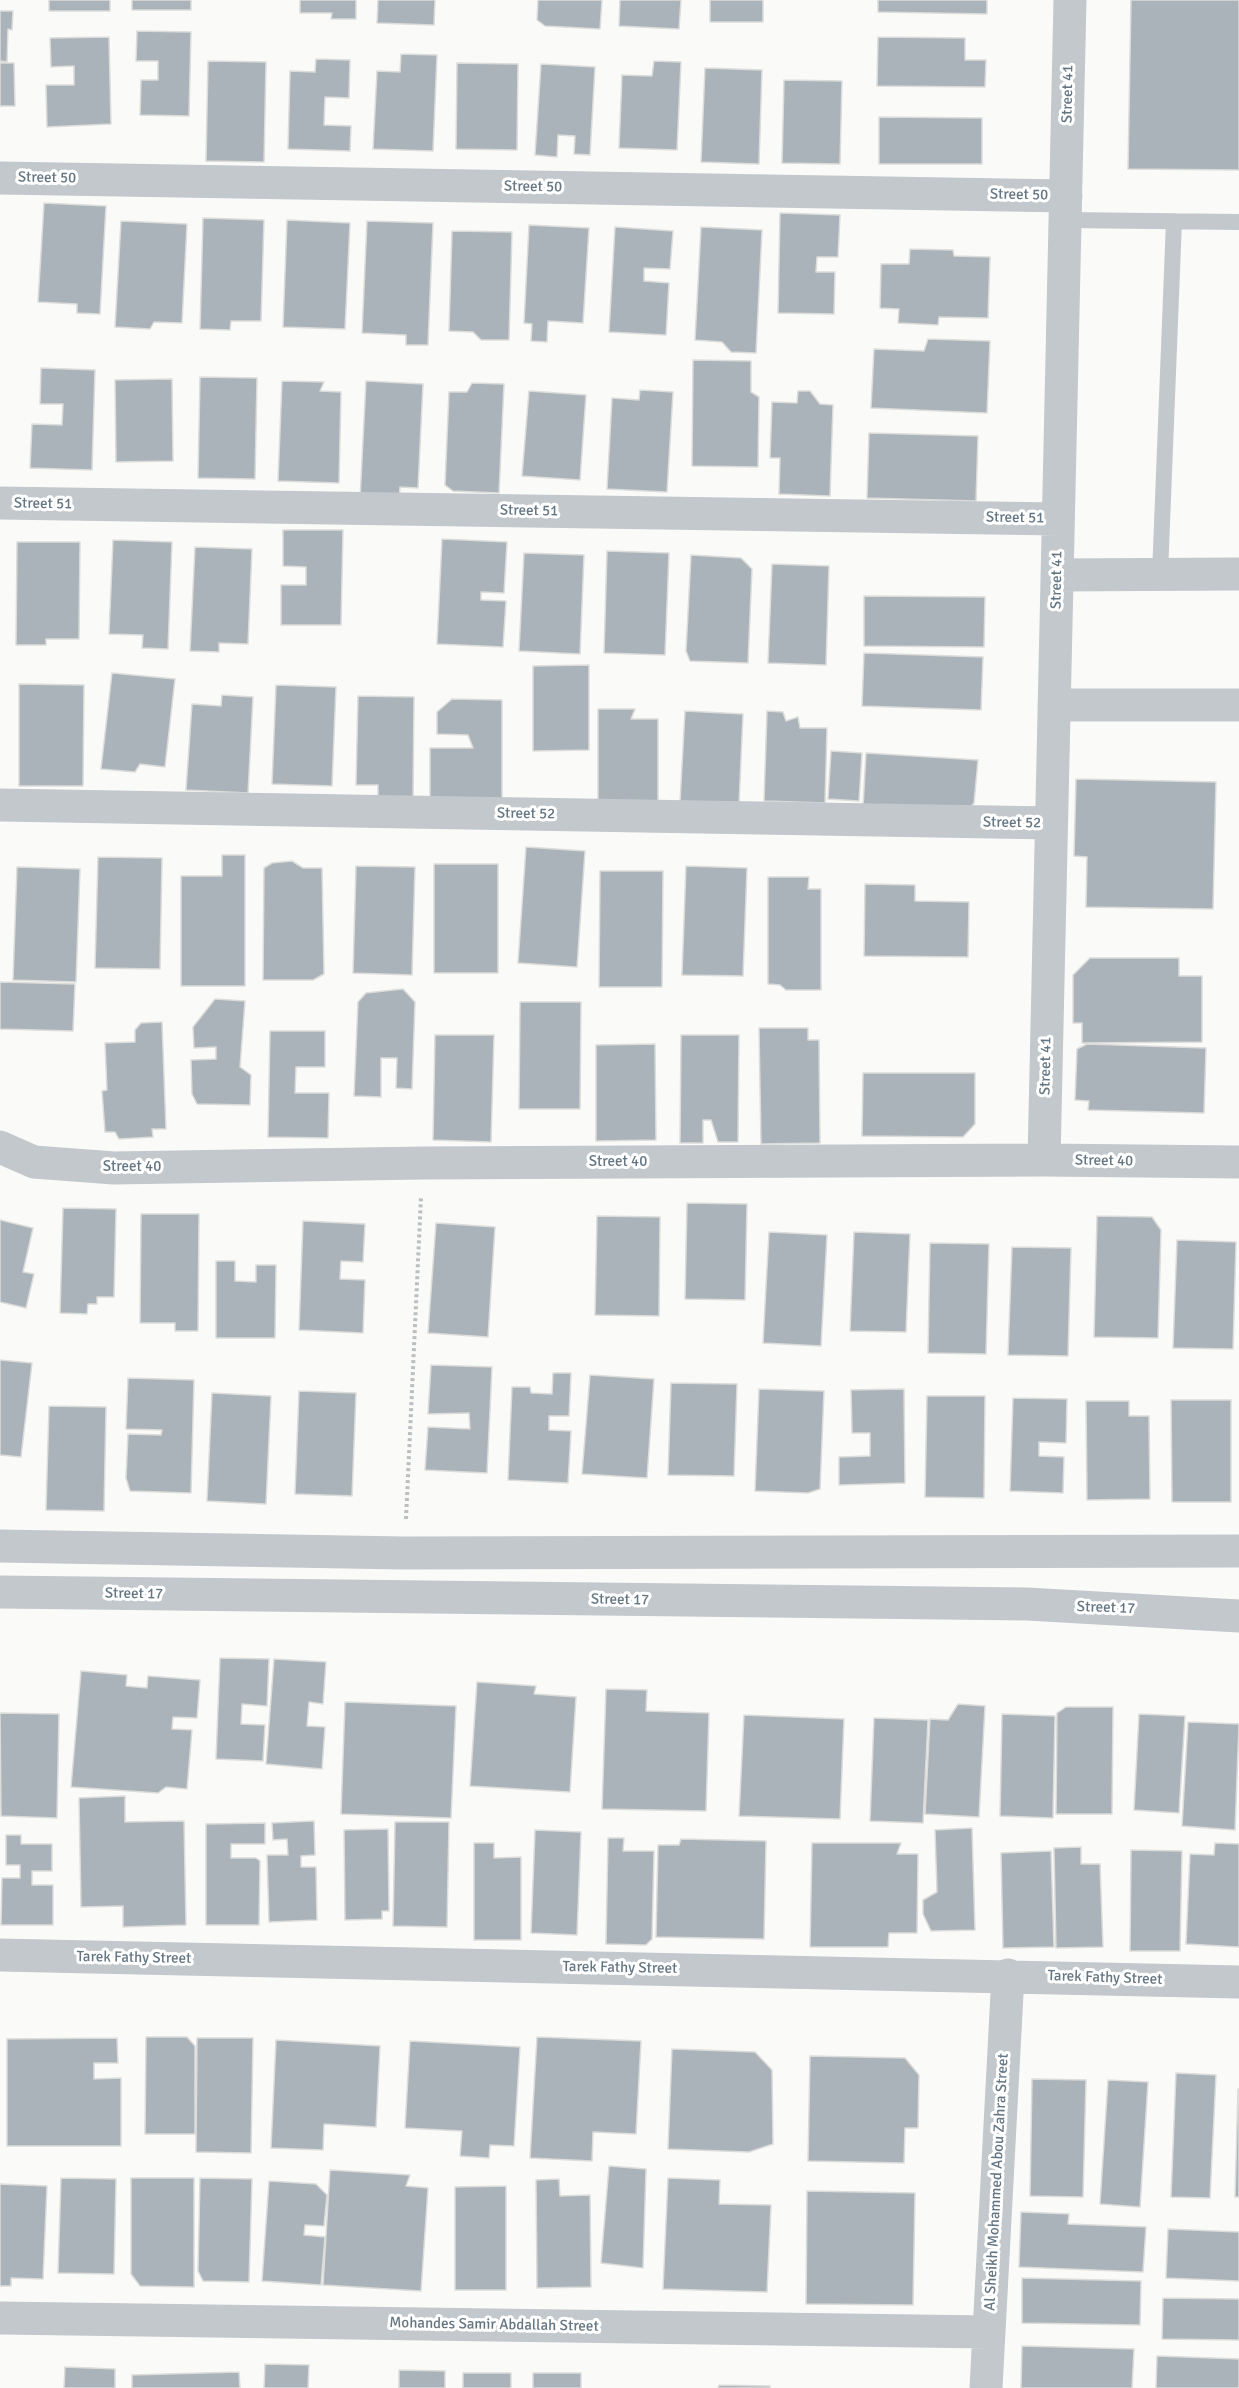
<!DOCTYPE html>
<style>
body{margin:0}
canvas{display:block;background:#fafaf8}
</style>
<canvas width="1239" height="2388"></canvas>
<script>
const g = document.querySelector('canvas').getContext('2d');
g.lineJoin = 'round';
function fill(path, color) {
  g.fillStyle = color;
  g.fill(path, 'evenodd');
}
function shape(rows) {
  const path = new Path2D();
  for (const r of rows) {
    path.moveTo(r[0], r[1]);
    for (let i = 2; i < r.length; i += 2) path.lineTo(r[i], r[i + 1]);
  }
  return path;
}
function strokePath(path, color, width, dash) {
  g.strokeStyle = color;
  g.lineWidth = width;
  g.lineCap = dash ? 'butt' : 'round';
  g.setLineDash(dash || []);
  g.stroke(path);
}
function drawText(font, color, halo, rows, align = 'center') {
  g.font = font + ' Signika,sans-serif';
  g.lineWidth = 6;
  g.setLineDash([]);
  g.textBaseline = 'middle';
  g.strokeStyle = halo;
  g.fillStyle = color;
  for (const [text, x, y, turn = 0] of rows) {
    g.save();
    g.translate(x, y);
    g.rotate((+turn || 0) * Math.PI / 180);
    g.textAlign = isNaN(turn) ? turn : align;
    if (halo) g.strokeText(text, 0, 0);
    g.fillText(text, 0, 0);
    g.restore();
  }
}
const building = shape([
 [49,0,110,0,110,11,49,11,49,0],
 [132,0,191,0,191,10,132,10,132,0],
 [300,0,356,0,356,19,331,19,332,13,300,13,300,0],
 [378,0,435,0,434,25,377,23,378,0],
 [538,0,602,0,600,29,545,26,537,20,538,0],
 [620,0,681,0,679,29,619,26,620,0],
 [710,0,763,0,763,22,710,22,710,0],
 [878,0,987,0,987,14,878,12,878,0],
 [1131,0,1239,0,1239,170,1128,169,1131,0],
 [0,11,13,11,12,30,8,29,7,62,0,61,0,11],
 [137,31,191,32,189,116,140,115,141,80,158,80,158,61,136,61,137,31],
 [109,37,111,124,47,127,46,85,74,85,74,66,51,67,50,38,109,37],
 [878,37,965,38,965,60,986,60,985,87,877,86,878,37],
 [401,54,437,55,433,151,373,149,377,71,400,72,401,54],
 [316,59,350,60,349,98,325,97,324,125,351,126,350,151,288,149,290,71,315,72,316,59],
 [208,61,266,62,264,162,206,161,208,61],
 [654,61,681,62,677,150,619,148,622,75,652,76,654,61],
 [0,63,14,63,15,106,0,106,0,63],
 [457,63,518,64,517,150,456,149,457,63],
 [541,64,595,67,590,155,574,154,575,136,558,135,557,157,535,155,541,64],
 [705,68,762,70,759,164,701,162,705,68],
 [784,80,842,81,840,164,782,163,784,80],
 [879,117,982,118,982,164,879,164,879,117],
 [44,203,106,206,100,314,77,313,77,304,38,302,44,203],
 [780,213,840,215,838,257,817,257,816,272,835,272,834,314,778,313,780,213],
 [203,218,264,220,261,321,231,321,230,330,200,329,203,218],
 [287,220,350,223,345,329,283,327,287,220],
 [121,221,187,224,182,323,154,322,150,329,115,327,121,221],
 [367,221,433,223,428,345,406,345,406,335,362,333,367,221],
 [529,225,589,228,583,323,548,321,547,342,531,341,532,324,524,323,529,225],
 [615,227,673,231,670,269,644,268,644,281,669,283,666,335,609,332,615,227],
 [701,227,762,230,756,353,731,352,722,342,695,340,701,227],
 [452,231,512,232,509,340,481,340,473,332,449,331,452,231],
 [910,249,953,250,954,256,990,257,988,318,939,317,938,325,898,323,899,309,880,308,881,264,909,264,910,249],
 [928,339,990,341,987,413,871,408,874,349,924,351,928,339],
 [693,360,751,361,751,392,759,397,758,467,692,466,693,360],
 [41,368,95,370,92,470,30,468,32,424,62,425,63,404,40,404,41,368],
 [200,377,257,378,255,479,198,478,200,377],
 [172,379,173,461,116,462,115,380,172,379],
 [282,381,324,382,320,391,341,392,339,483,278,481,282,381],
 [366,381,423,384,418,488,400,487,399,501,360,499,366,381],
 [472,383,504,384,499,493,453,491,445,485,449,392,467,392,472,383],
 [640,390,673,392,667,492,607,489,612,398,639,400,640,390],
 [529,391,586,395,580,480,522,476,529,391],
 [798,391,810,391,820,404,833,405,830,496,779,494,780,458,770,458,772,402,797,403,798,391],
 [869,433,978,436,976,501,867,498,869,433],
 [283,530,343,530,341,625,281,625,281,585,306,585,306,567,283,566,283,530],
 [442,539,507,542,504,593,481,592,481,600,506,601,503,647,437,644,442,539],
 [113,540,172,542,168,649,142,648,143,635,109,634,113,540],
 [17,542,80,542,79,639,46,639,46,645,16,645,17,542],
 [195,547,252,549,248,644,219,643,219,652,190,651,195,547],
 [607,551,669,553,665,655,604,653,607,551],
 [524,553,584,555,580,654,519,651,524,553],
 [691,555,741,558,752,569,748,663,690,661,686,651,691,555],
 [772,564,829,566,826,665,768,663,772,564],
 [864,596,985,597,984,647,864,646,864,596],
 [864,653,983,657,981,710,862,706,864,653],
 [589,665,589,750,533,751,533,666,589,665],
 [112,673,175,679,165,767,140,764,135,772,101,769,112,673],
 [19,684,84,685,83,786,19,786,19,684],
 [276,685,336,687,332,786,272,784,276,685],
 [222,695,253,697,248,793,186,790,192,704,221,706,222,695],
 [358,696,414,697,413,801,378,800,378,785,356,785,358,696],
 [452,699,502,700,502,804,430,804,430,748,473,748,468,735,437,734,437,712,452,699],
 [598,709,635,709,631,719,658,719,658,801,598,801,598,709],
 [685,711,743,714,739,804,680,802,685,711],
 [767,711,783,712,786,721,798,717,800,728,827,728,825,803,764,801,767,711],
 [831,751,862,753,859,801,828,799,831,751],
 [866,753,978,760,974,803,966,813,863,807,866,753],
 [1076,779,1216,782,1213,909,1086,907,1087,857,1074,856,1076,779],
 [526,847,585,851,577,967,518,963,526,847],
 [222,855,245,855,245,986,181,986,181,876,222,876,222,855],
 [98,857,162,858,160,969,95,968,98,857],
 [292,861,303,868,322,868,324,974,313,980,263,980,264,868,272,863,292,861],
 [434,864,498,864,498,973,434,973,434,864],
 [356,866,415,867,412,975,353,973,356,866],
 [686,866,747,868,743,976,682,975,686,866],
 [17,867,80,869,76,982,13,980,17,867],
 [600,871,663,871,662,987,599,987,600,871],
 [768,877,809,877,808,889,821,889,821,990,786,990,780,985,768,984,768,877],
 [865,884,915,885,915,901,969,902,968,957,864,956,865,884],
 [1090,958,1179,958,1179,976,1202,976,1202,1042,1082,1043,1082,1023,1073,1023,1073,975,1090,958],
 [0,982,75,984,73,1031,0,1029,0,982],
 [403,989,415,1002,412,1089,396,1088,397,1058,381,1058,381,1097,354,1096,358,1002,366,993,403,989],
 [215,999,245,1001,240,1067,251,1075,250,1105,197,1104,192,1094,191,1060,216,1059,216,1047,194,1048,193,1027,215,999],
 [520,1002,581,1002,580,1109,519,1109,520,1002],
 [162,1022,166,1129,152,1129,153,1137,119,1139,115,1132,105,1132,102,1091,107,1090,105,1043,135,1042,135,1030,141,1023,162,1022],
 [759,1028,808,1028,808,1040,819,1040,820,1143,761,1144,759,1028],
 [270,1031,325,1031,325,1067,296,1067,295,1093,329,1093,328,1138,268,1137,270,1031],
 [435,1035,494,1035,491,1142,433,1140,435,1035],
 [681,1035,739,1035,738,1142,718,1142,711,1120,703,1120,703,1143,680,1143,681,1035],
 [655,1044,656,1140,596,1141,596,1045,655,1044],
 [1087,1044,1206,1048,1204,1113,1088,1110,1089,1101,1075,1100,1077,1049,1087,1044],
 [863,1073,975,1073,975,1124,963,1137,862,1136,863,1073],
 [687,1203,747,1204,745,1300,685,1299,687,1203],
 [63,1208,116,1209,114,1297,97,1297,97,1304,88,1304,87,1314,60,1313,63,1208],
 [141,1214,199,1214,198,1331,175,1331,175,1323,140,1323,141,1214],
 [597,1216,660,1217,659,1316,595,1315,597,1216],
 [1097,1216,1152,1217,1161,1230,1158,1338,1094,1337,1097,1216],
 [0,1220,33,1228,23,1272,34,1274,26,1308,0,1302,0,1220],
 [303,1221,365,1224,363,1262,341,1261,340,1279,365,1280,363,1333,299,1330,303,1221],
 [436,1223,495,1227,488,1337,428,1333,436,1223],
 [769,1232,827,1235,821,1346,763,1343,769,1232],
 [854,1232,910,1234,906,1332,850,1331,854,1232],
 [1177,1240,1236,1242,1233,1349,1173,1348,1177,1240],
 [930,1243,989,1244,986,1354,928,1353,930,1243],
 [1012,1247,1071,1248,1068,1356,1008,1355,1012,1247],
 [216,1261,235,1261,235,1281,256,1282,256,1265,276,1265,275,1338,216,1338,216,1261],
 [0,1360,32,1363,21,1457,0,1455,0,1360],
 [431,1365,492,1367,487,1473,425,1470,428,1427,470,1429,469,1413,428,1414,431,1365],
 [553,1373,571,1373,569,1416,549,1416,549,1430,571,1431,568,1483,508,1480,512,1387,530,1387,531,1393,552,1394,553,1373],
 [590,1375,654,1379,647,1478,582,1474,590,1375],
 [128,1378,194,1380,191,1493,130,1491,126,1478,128,1434,161,1435,162,1430,126,1429,128,1378],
 [671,1383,737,1384,734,1476,668,1475,671,1383],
 [759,1389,824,1391,820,1489,808,1493,755,1491,759,1389],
 [904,1389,905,1483,839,1485,839,1457,870,1456,870,1433,852,1433,851,1390,904,1389],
 [299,1391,356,1393,352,1496,295,1494,299,1391],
 [212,1393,271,1396,266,1504,207,1501,212,1393],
 [927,1396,985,1396,984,1498,925,1497,927,1396],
 [1013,1398,1067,1399,1066,1443,1039,1442,1039,1456,1064,1457,1063,1493,1010,1491,1013,1398],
 [1171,1400,1231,1400,1231,1502,1172,1502,1171,1400],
 [1086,1401,1129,1401,1129,1416,1149,1416,1150,1499,1087,1500,1086,1401],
 [49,1406,106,1407,104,1511,46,1510,49,1406],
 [220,1658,269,1659,267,1706,242,1704,241,1724,265,1725,263,1761,216,1759,220,1658],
 [274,1659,326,1662,323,1704,309,1702,307,1726,325,1727,322,1769,266,1764,274,1659],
 [81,1671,127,1675,126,1686,147,1688,148,1676,200,1680,197,1718,173,1717,172,1729,192,1730,187,1789,166,1787,158,1793,71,1787,81,1671],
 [477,1682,536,1686,534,1694,576,1697,570,1792,470,1786,477,1682],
 [606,1689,647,1690,646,1711,709,1713,706,1811,602,1809,606,1689],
 [345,1702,456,1706,451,1818,341,1814,345,1702],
 [958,1704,985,1706,979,1817,925,1814,930,1719,948,1720,958,1704],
 [1066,1707,1113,1707,1112,1814,1056,1814,1057,1713,1066,1707],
 [0,1713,59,1714,57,1818,1,1816,0,1713],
 [1002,1714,1055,1716,1053,1818,1000,1816,1002,1714],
 [1139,1714,1185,1716,1179,1813,1134,1810,1139,1714],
 [744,1715,844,1719,840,1819,739,1816,744,1715],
 [874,1718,928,1720,923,1823,870,1821,874,1718],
 [1188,1722,1239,1724,1235,1830,1182,1826,1188,1722],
 [125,1796,125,1822,184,1821,186,1925,123,1927,123,1906,81,1907,79,1798,125,1796],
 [314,1821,315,1855,301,1856,301,1867,316,1867,317,1920,269,1922,267,1855,288,1855,287,1839,273,1840,272,1823,314,1821],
 [395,1822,449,1822,447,1927,393,1926,395,1822],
 [265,1823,265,1844,231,1844,231,1858,256,1858,260,1861,259,1925,206,1925,206,1824,265,1823],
 [972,1828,975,1930,931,1931,923,1914,923,1900,937,1892,935,1830,972,1828],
 [388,1829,389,1911,382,1911,382,1919,345,1920,344,1830,388,1829],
 [535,1830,581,1832,577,1935,531,1933,535,1830],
 [6,1835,21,1835,21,1844,52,1844,52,1871,32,1871,32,1885,53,1885,53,1925,1,1925,2,1878,20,1878,20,1865,6,1865,6,1835],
 [608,1838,624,1838,623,1851,654,1851,652,1939,646,1945,606,1944,608,1838],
 [681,1839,766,1841,764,1939,656,1937,658,1845,679,1845,681,1839],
 [474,1843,494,1843,494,1858,521,1857,521,1940,474,1940,474,1843],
 [812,1843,901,1843,897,1854,918,1854,917,1933,889,1933,888,1947,810,1947,812,1843],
 [1215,1843,1239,1844,1239,1947,1186,1944,1190,1854,1214,1855,1215,1843],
 [1081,1847,1081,1864,1100,1864,1103,1947,1056,1948,1054,1848,1081,1847],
 [1131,1850,1182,1851,1180,1951,1130,1951,1131,1850],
 [1051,1851,1054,1947,1003,1948,1001,1853,1051,1851],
 [146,2037,187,2037,195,2046,195,2134,145,2134,146,2037],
 [537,2037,641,2041,636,2134,593,2132,592,2161,530,2158,537,2037],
 [117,2038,118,2063,94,2063,94,2079,121,2078,121,2146,7,2146,7,2039,117,2038],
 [197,2038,253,2038,251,2153,196,2152,197,2038],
 [276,2040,380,2046,376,2127,324,2124,323,2150,271,2148,276,2040],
 [410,2041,520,2047,514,2146,490,2145,489,2158,460,2156,462,2131,405,2128,410,2041],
 [672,2049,755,2052,772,2070,773,2144,749,2152,668,2149,672,2049],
 [810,2056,905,2058,919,2075,918,2128,905,2128,904,2163,808,2161,810,2056],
 [1176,2073,1216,2075,1210,2198,1171,2197,1176,2073],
 [1032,2079,1086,2080,1083,2197,1030,2196,1032,2079],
 [1108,2080,1148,2082,1140,2207,1100,2204,1108,2080],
 [1238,2089,1239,2089,1239,2197,1235,2197,1238,2089],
 [609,2166,646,2169,643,2268,601,2263,609,2166],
 [330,2170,410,2175,406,2186,428,2188,421,2291,323,2285,330,2170],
 [61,2178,116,2179,114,2274,58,2273,61,2178],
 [131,2178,194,2178,194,2287,140,2286,131,2274,131,2178],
 [200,2178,252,2179,249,2282,203,2281,198,2271,200,2178],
 [668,2178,720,2180,719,2204,771,2205,767,2292,663,2289,668,2178],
 [559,2179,560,2196,590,2195,591,2287,537,2288,536,2180,559,2179],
 [269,2181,316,2184,327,2195,324,2226,305,2225,304,2235,325,2237,321,2285,262,2281,269,2181],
 [0,2184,47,2186,43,2279,11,2278,11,2286,0,2286,0,2184],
 [506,2186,506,2290,455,2290,455,2187,506,2186],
 [807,2191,915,2193,913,2305,806,2304,807,2191],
 [1021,2212,1069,2214,1068,2224,1146,2227,1143,2272,1019,2267,1021,2212],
 [1168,2229,1239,2232,1239,2281,1166,2278,1168,2229],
 [1022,2278,1141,2281,1140,2325,1022,2323,1022,2278],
 [1163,2298,1239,2299,1239,2340,1162,2339,1163,2298],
 [1022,2346,1134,2349,1132,2388,1021,2388,1022,2346],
 [1157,2356,1239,2359,1239,2388,1156,2388,1157,2356],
 [265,2364,309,2365,308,2388,264,2388,265,2364],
 [65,2367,115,2369,115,2388,64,2388,65,2367],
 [399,2370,445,2371,445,2388,399,2388,399,2370],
 [239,2372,240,2388,132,2388,132,2375,239,2372],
 [463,2373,511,2373,511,2388,463,2388,463,2373],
 [533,2373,581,2373,581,2388,533,2388,533,2373],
 [719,2385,770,2386,770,2388,718,2388,719,2385]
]);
fill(building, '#aab3b9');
strokePath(building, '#dcdcda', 1.5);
strokePath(shape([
 [406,1519,421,1197]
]), '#bbbfc2', 4, [3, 3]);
strokePath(shape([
 [1065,220,1239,222],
 [1160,574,1174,221]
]), '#c3c8cc', 16);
strokePath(shape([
 [0,178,1066,196],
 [0,503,1058,519],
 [1057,575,1239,574],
 [1054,705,1239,705],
 [0,805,1051,823],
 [0,1147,34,1162,114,1168,423,1163,1044,1160,1239,1162],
 [1044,1160,1070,0],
 [0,1546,404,1553,1239,1551],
 [0,1592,1027,1604,1239,1616],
 [0,1955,1239,1982],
 [0,2318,988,2332],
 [986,2388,1008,1975]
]), '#c3c8cc', 33);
drawText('15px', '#657683', '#fff', [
 ["Street 41",1068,94,-89],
 ["Street 50",47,178,1],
 ["Street 50",533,187,1],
 ["Street 50",1019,195,1],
 ["Street 51",43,504,1],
 ["Street 51",529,511,1],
 ["Street 51",1015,518,1],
 ["Street 41",1057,580,-89],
 ["Street 52",526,814,1],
 ["Street 52",1012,823,1],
 ["Street 41",1046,1066,-89],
 ["Street 40",1104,1161,1],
 ["Street 40",618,1162],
 ["Street 40",132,1167],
 ["Street 17",134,1594,1],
 ["Street 17",620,1600,1],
 ["Street 17",1106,1608,2],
 ["Tarek Fathy Street",134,1958,1],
 ["Tarek Fathy Street",620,1968,1],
 ["Tarek Fathy Street",1105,1978,2],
 ["Al Sheikh Mohammed Abou Zahra Street",997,2182,-87],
 ["Mohandes Samir Abdallah Street",494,2325,1]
]);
</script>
